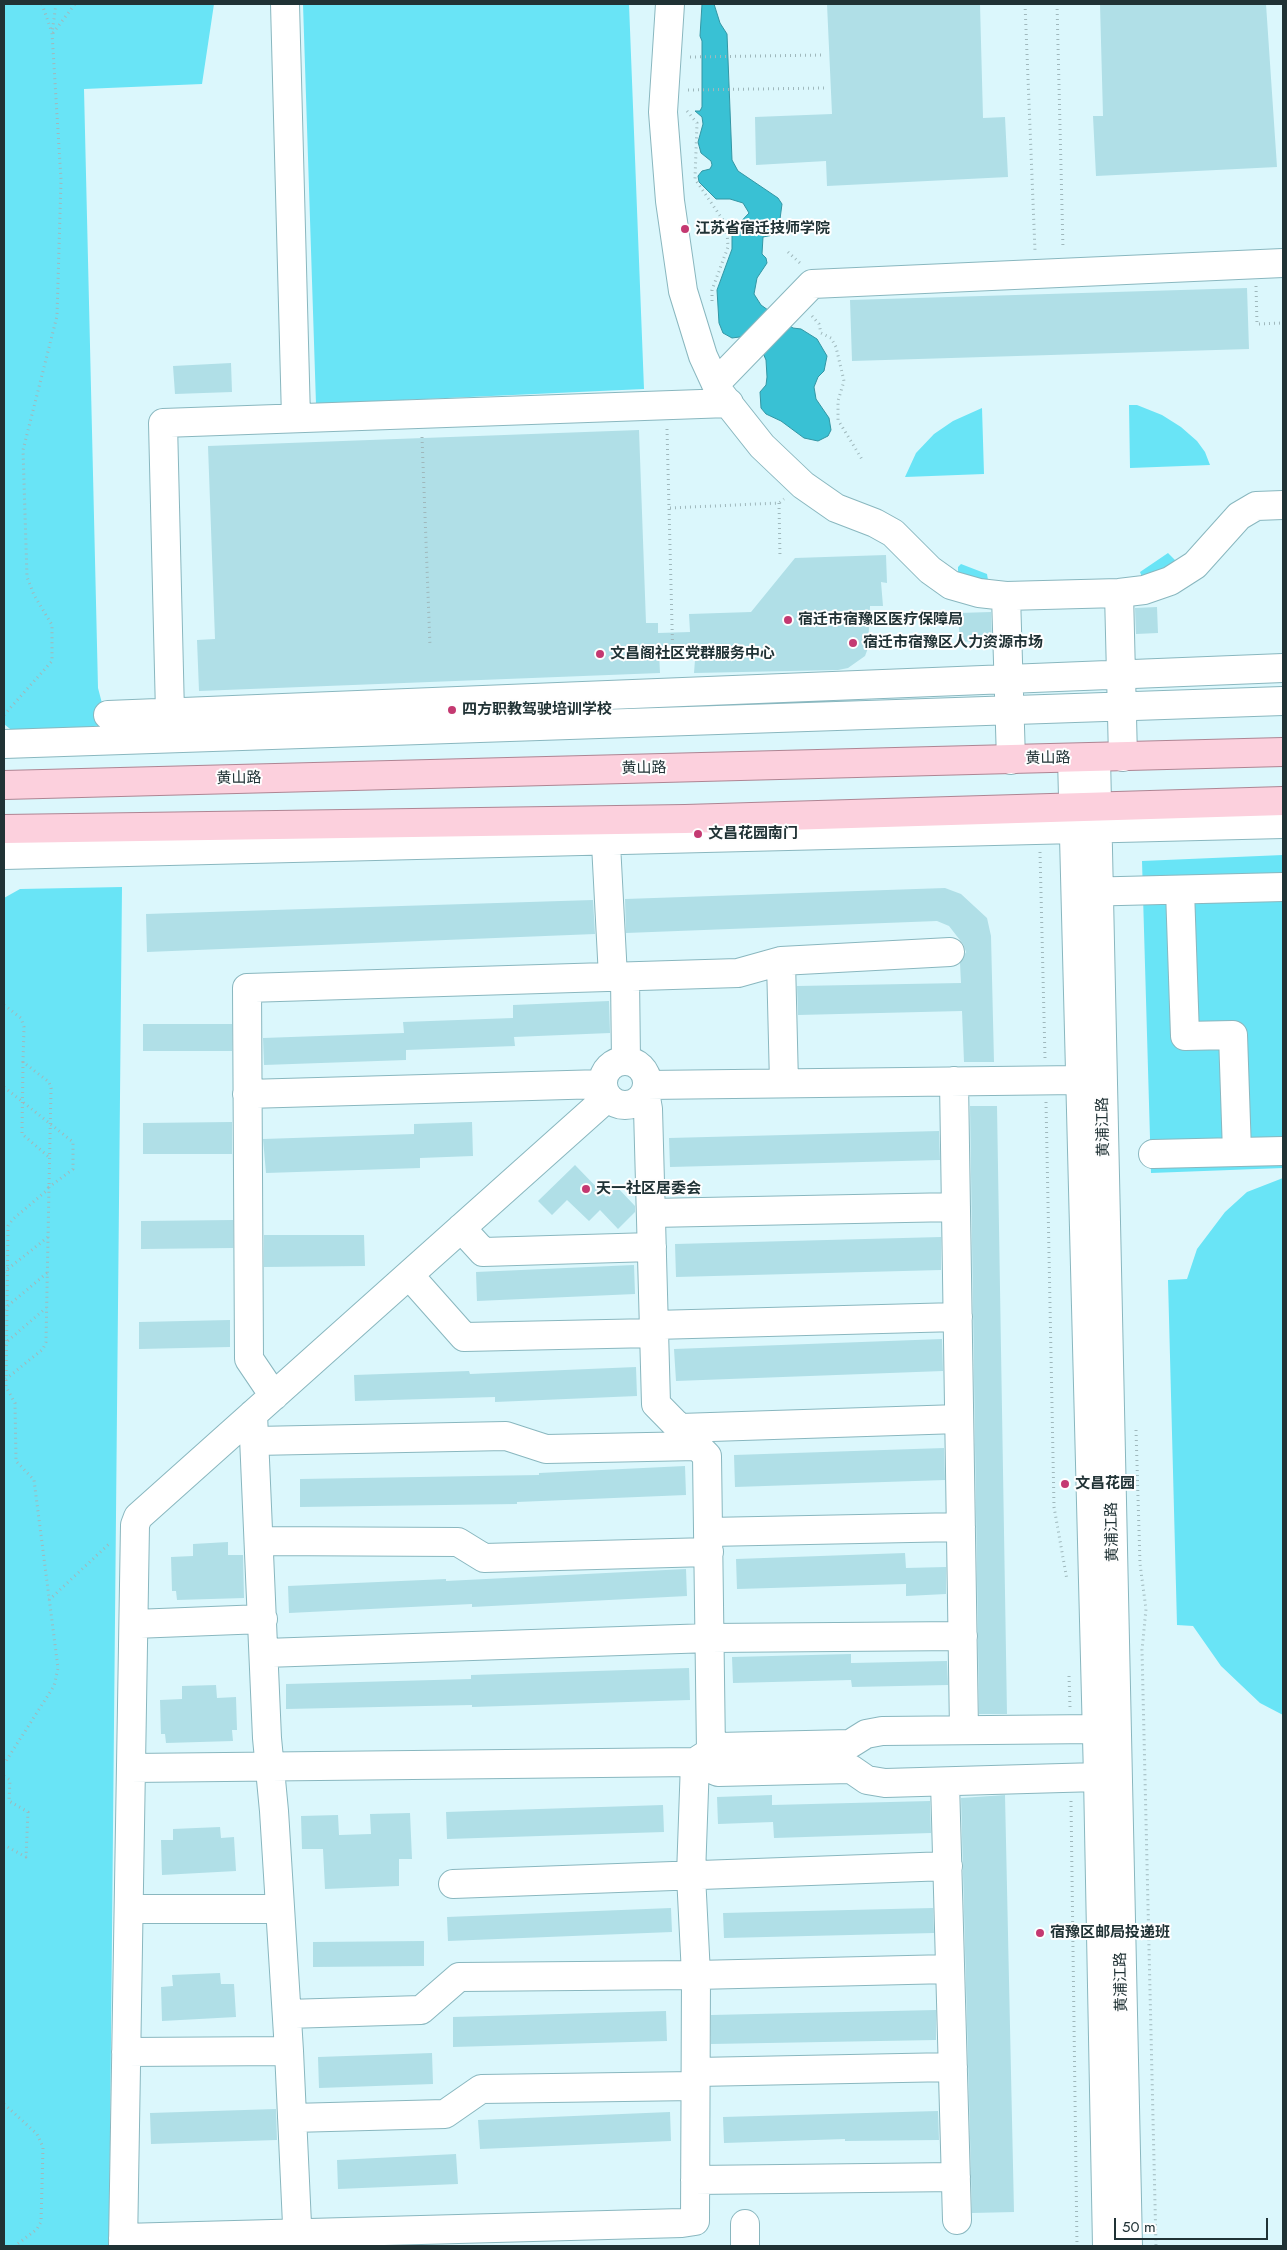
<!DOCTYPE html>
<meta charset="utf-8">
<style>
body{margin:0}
#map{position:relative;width:1287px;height:2250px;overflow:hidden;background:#dbf7fc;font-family:Jost,sans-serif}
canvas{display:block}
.frame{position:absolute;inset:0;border:5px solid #203235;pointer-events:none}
.scale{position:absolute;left:1114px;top:2218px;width:154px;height:22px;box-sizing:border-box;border:2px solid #203235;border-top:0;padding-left:6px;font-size:15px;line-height:18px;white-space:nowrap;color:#203235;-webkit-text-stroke:4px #fefefe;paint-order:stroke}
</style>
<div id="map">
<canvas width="1287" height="2250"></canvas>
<div class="frame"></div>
<div class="scale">50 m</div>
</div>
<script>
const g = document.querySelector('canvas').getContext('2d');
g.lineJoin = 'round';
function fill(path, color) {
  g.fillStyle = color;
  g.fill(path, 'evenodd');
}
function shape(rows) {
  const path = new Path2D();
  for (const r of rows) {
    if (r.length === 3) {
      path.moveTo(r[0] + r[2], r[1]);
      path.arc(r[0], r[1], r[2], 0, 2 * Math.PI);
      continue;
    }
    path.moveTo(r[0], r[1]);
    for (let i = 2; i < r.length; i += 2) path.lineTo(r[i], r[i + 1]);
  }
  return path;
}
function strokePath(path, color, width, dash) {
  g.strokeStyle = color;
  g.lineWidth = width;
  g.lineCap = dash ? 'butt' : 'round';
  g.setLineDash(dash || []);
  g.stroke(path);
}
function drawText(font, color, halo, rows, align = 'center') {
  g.font = font + ' Jost,"Noto Sans SC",sans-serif';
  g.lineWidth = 4;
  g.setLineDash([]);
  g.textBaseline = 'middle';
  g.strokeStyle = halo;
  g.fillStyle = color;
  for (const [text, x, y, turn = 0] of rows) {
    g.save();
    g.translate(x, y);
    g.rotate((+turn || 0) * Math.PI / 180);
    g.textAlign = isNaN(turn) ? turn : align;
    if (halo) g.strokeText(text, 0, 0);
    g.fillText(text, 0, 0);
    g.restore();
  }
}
fill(shape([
 [4,4,214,4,202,84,84,89,98,688,109,730,15,733,4,724],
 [303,4,629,4,644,389,316,404],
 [1129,405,1137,405,1162,415,1181,427,1197,441,1205,452,1210,465,1130,468],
 [982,408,984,474,905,477,916,453,934,434,953,421],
 [1168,553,1175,560,1174,564,1142,577,1140,572],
 [961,564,987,574,988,580,982,581,958,574,958,567],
 [1283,855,1283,1168,1151,1173,1142,861],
 [122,887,109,2246,4,2246,4,898,20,889],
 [1283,1178,1283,1715,1260,1703,1221,1666,1193,1626,1177,1625,1168,1280,1187,1279,1197,1249,1225,1212,1247,1192]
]), '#69e4f6');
const water = shape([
 [702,4,714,4,720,23,727,34,732,160,738,171,778,198,782,204,778,234,763,237,762,254,766,258,767,263,757,278,754,294,761,305,793,328,801,329,817,339,827,356,824,371,818,377,814,387,816,399,829,418,831,430,828,436,818,441,804,438,781,421,766,414,761,408,760,392,766,385,767,377,766,360,760,346,747,336,732,338,723,333,719,323,717,290,732,249,732,231,749,213,743,203,730,199,716,199,699,182,698,176,702,171,710,169,712,165,711,161,701,153,698,142,703,124,702,117,695,111,700,111,702,107,702,41,700,36,702,4]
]);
fill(water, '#39c1d4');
strokePath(water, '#3296a4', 1);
fill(shape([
 [827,4,980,4,983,118,1005,117,1008,177,827,186,826,161,756,165,755,117,832,114],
 [1100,4,1266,4,1277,167,1096,176,1093,116,1103,116],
 [1247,288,1249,349,852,361,850,300],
 [231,363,232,392,175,394,173,366],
 [639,430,646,623,658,623,658,633,690,632,689,614,751,612,795,558,886,555,887,583,881,582,883,606,870,606,868,648,865,656,848,668,838,670,694,673,695,660,690,660,690,651,659,652,660,673,199,691,197,640,215,639,208,446],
 [1157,607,1158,633,1136,634,1135,608],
 [991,612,992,640,960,642,958,613],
 [945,888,961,894,987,918,991,936,994,1062,964,1062,962,1011,798,1015,797,986,961,983,960,963,966,952,963,944,949,926,937,921,626,933,625,899],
 [593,900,595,934,147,952,146,914],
 [609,1001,610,1033,514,1037,515,1046,406,1050,406,1060,264,1065,263,1038,404,1033,403,1022,513,1018,513,1005],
 [143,1024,232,1024,232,1051,143,1051],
 [970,1106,997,1106,1007,1714,979,1714],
 [232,1122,232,1154,143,1154,143,1123],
 [472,1122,473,1156,420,1158,420,1168,266,1173,263,1139,414,1134,414,1124],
 [939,1131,940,1160,670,1167,669,1138],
 [575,1165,606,1197,617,1187,635,1206,635,1212,618,1229,600,1210,589,1221,567,1200,552,1215,538,1201],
 [233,1220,233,1248,141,1249,141,1221],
 [264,1235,364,1235,365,1266,264,1267],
 [941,1237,941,1270,676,1277,675,1244],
 [634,1265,635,1294,477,1301,476,1272],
 [230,1320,230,1347,139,1349,139,1322],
 [942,1339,943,1371,676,1381,674,1349],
 [636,1367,637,1396,495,1402,495,1397,355,1401,354,1375,469,1371,470,1374],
 [944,1448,945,1480,735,1487,734,1455],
 [685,1466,686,1495,517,1502,517,1504,300,1507,300,1479,539,1475,539,1473],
 [228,1542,228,1555,243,1555,244,1598,177,1600,176,1591,172,1591,171,1557,193,1556,193,1544],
 [905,1553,906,1568,946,1567,946,1594,906,1596,906,1584,737,1589,736,1559],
 [686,1569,687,1596,472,1607,472,1604,289,1613,288,1586,446,1579,446,1581],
 [851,1654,851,1663,947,1661,948,1685,852,1687,851,1680,733,1683,732,1657],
 [689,1668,690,1700,472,1707,472,1705,286,1709,286,1684,471,1679,471,1675],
 [216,1685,217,1698,236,1697,237,1730,232,1730,233,1741,166,1743,165,1734,161,1734,160,1700,182,1699,182,1686],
 [772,1795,772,1805,930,1801,931,1833,774,1838,773,1822,718,1824,717,1797],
 [1005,1795,1014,2212,972,2213,961,1798],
 [663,1805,664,1832,447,1839,446,1812],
 [410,1813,412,1859,399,1859,399,1886,325,1889,323,1849,302,1849,301,1816,338,1815,339,1835,371,1834,370,1814],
 [220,1827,221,1838,234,1837,236,1871,162,1875,161,1840,173,1840,173,1829],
 [671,1908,672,1932,448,1941,447,1917],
 [933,1908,934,1933,724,1938,723,1913],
 [424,1941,424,1966,313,1967,313,1942],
 [220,1973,221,1984,234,1984,236,2017,162,2021,161,1987,173,1986,172,1975],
 [936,2010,936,2040,711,2044,711,2015],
 [666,2011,667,2041,453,2047,453,2017],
 [432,2053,433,2084,319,2088,318,2057],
 [276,2109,277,2140,151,2144,150,2113],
 [938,2111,939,2140,845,2141,845,2139,724,2143,723,2117],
 [670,2112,671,2141,480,2149,478,2120],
 [456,2154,458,2184,338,2189,337,2160]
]), '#b0dfe7');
const minor = shape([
 [285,4,296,418],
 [670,4,663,112,670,201,683,291,703,356,720,393,762,446,803,485,836,508,875,523,893,533,930,570,951,585,979,593,1006,596,1119,593,1144,590,1170,581,1195,565,1239,516,1256,506,1283,505],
 [716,383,812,284,1283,263],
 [1119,593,1123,757],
 [1006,596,1011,760],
 [170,713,163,423,729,403],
 [108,715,1283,668],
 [4,744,1283,701],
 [1096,757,1128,2246],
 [1072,758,1098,1777,1107,2246],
 [605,825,613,977],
 [4,855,1283,824],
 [1180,890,1185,1036,1233,1035,1237,1152],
 [1080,892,1283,887],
 [781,961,784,1083],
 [625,977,626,1061],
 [625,1083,22],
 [954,1081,964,1730],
 [647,1085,1079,1080],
 [645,1092,648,1109,656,1404,707,1456,711,1752],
 [247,1094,603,1084],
 [1153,1154,1283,1151],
 [651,1213,956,1207],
 [461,1228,483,1252,652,1247],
 [409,1275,464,1337,654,1333],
 [654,1325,958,1317],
 [274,1396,249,1359,247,988,738,973,781,961,950,952],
 [253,1414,267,1738,274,1811,289,2051,298,2246],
 [680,1428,959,1419],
 [255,1441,506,1436,546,1449,698,1446],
 [708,1532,961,1527],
 [260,1541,458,1542,484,1558,709,1552],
 [134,1624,263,1619],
 [265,1653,710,1638,963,1636],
 [1097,1729,882,1731,866,1734,850,1744,718,1747,695,1762,718,1772,851,1769,867,1780,885,1783,1098,1777],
 [945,1782,957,2220],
 [453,1884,948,1866],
 [129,1909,280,1909],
 [287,2014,421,2010,459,1977,696,1975,950,1969],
 [126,2052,289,2051],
 [696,2072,953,2067],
 [292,2118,445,2114,481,2089,695,2086],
 [695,2180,956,2177],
 [745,2224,745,2246],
 [123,2238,682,2223,695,2221,696,1975,691,1875,695,1762,131,1768],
 [123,2246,135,1525,138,1517,608,1097]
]);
const major = shape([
 [4,785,1283,752],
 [4,829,685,819,1283,801]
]);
strokePath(minor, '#89b7bf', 30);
strokePath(major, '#ae8593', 30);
strokePath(shape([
 [42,4,51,30],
 [1025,4,1035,251],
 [1057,4,1063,249],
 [53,33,75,4],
 [690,57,824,55],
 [688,90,825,88],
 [687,111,697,123,695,179,725,223,727,231,728,247,712,290,712,301],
 [788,252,801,264],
 [1256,286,1257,324,1283,323],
 [812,316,819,324,821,333,831,338,836,347,844,381,838,401,838,420,863,461],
 [667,429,673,664],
 [422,437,430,646],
 [779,503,780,558],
 [670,508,779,503,784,499],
 [4,715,52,661,52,625,34,595,27,577,23,450,57,316,61,180,52,33,56,4],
 [1040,852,1045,1058],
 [4,1005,21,1018,24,1027,23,1062,49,1082,51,1088,49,1187,46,1191,12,1220,8,1226,6,1387,15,1403,16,1461,34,1480,58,1668,54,1686,4,1764],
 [23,1062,22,1134,49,1157],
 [4,1087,73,1142,73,1169,49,1187,46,1342,43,1349,6,1379],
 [1046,1102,1054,1507,1067,1580],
 [4,1272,48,1237],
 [4,1309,47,1273],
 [4,1344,46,1308],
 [1136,1430,1140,1564,1146,1609,1142,1650,1156,2246],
 [49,1600,110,1543],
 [1069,1676,1070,1707],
 [4,1776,10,1780,9,1801,28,1812,26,1857,4,1845],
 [1071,1801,1077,2246],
 [4,2104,37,2134,43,2147,41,2222,37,2229,15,2246]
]), '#9fb8bc', 3, [1, 4]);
strokePath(minor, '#fff', 28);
strokePath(major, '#fcd0dd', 28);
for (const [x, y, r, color] of [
 [685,229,5,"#c43971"],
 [788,620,5,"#c43971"],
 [853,643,5,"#c43971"],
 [600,654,5,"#c43971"],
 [452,710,5,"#c43971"],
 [698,834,5,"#c43971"],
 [586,1189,5,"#c43971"],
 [1065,1484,5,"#c43971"],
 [1040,1933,5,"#c43971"]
]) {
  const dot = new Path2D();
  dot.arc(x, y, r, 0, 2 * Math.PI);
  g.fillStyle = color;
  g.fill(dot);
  strokePath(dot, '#fefefe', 2);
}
drawText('bold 15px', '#203235', '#fefefe', [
 ["江苏省宿迁技师学院",695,229],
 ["宿迁市宿豫区医疗保障局",798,620],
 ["宿迁市宿豫区人力资源市场",863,643],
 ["文昌阁社区党群服务中心",610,654],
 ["四方职教驾驶培训学校",462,710],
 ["文昌花园南门",708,834],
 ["天一社区居委会",596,1189],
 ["文昌花园",1075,1484],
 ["宿豫区邮局投递班",1050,1933]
], 'left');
drawText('15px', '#203235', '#fefefe', [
 ["黄山路",1048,759,-1],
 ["黄山路",644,769,-1],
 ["黄山路",239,779,-1],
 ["黄浦江路",1104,1127,-91],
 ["黄浦江路",1113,1532,-91],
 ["黄浦江路",1122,1982,-91]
]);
</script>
